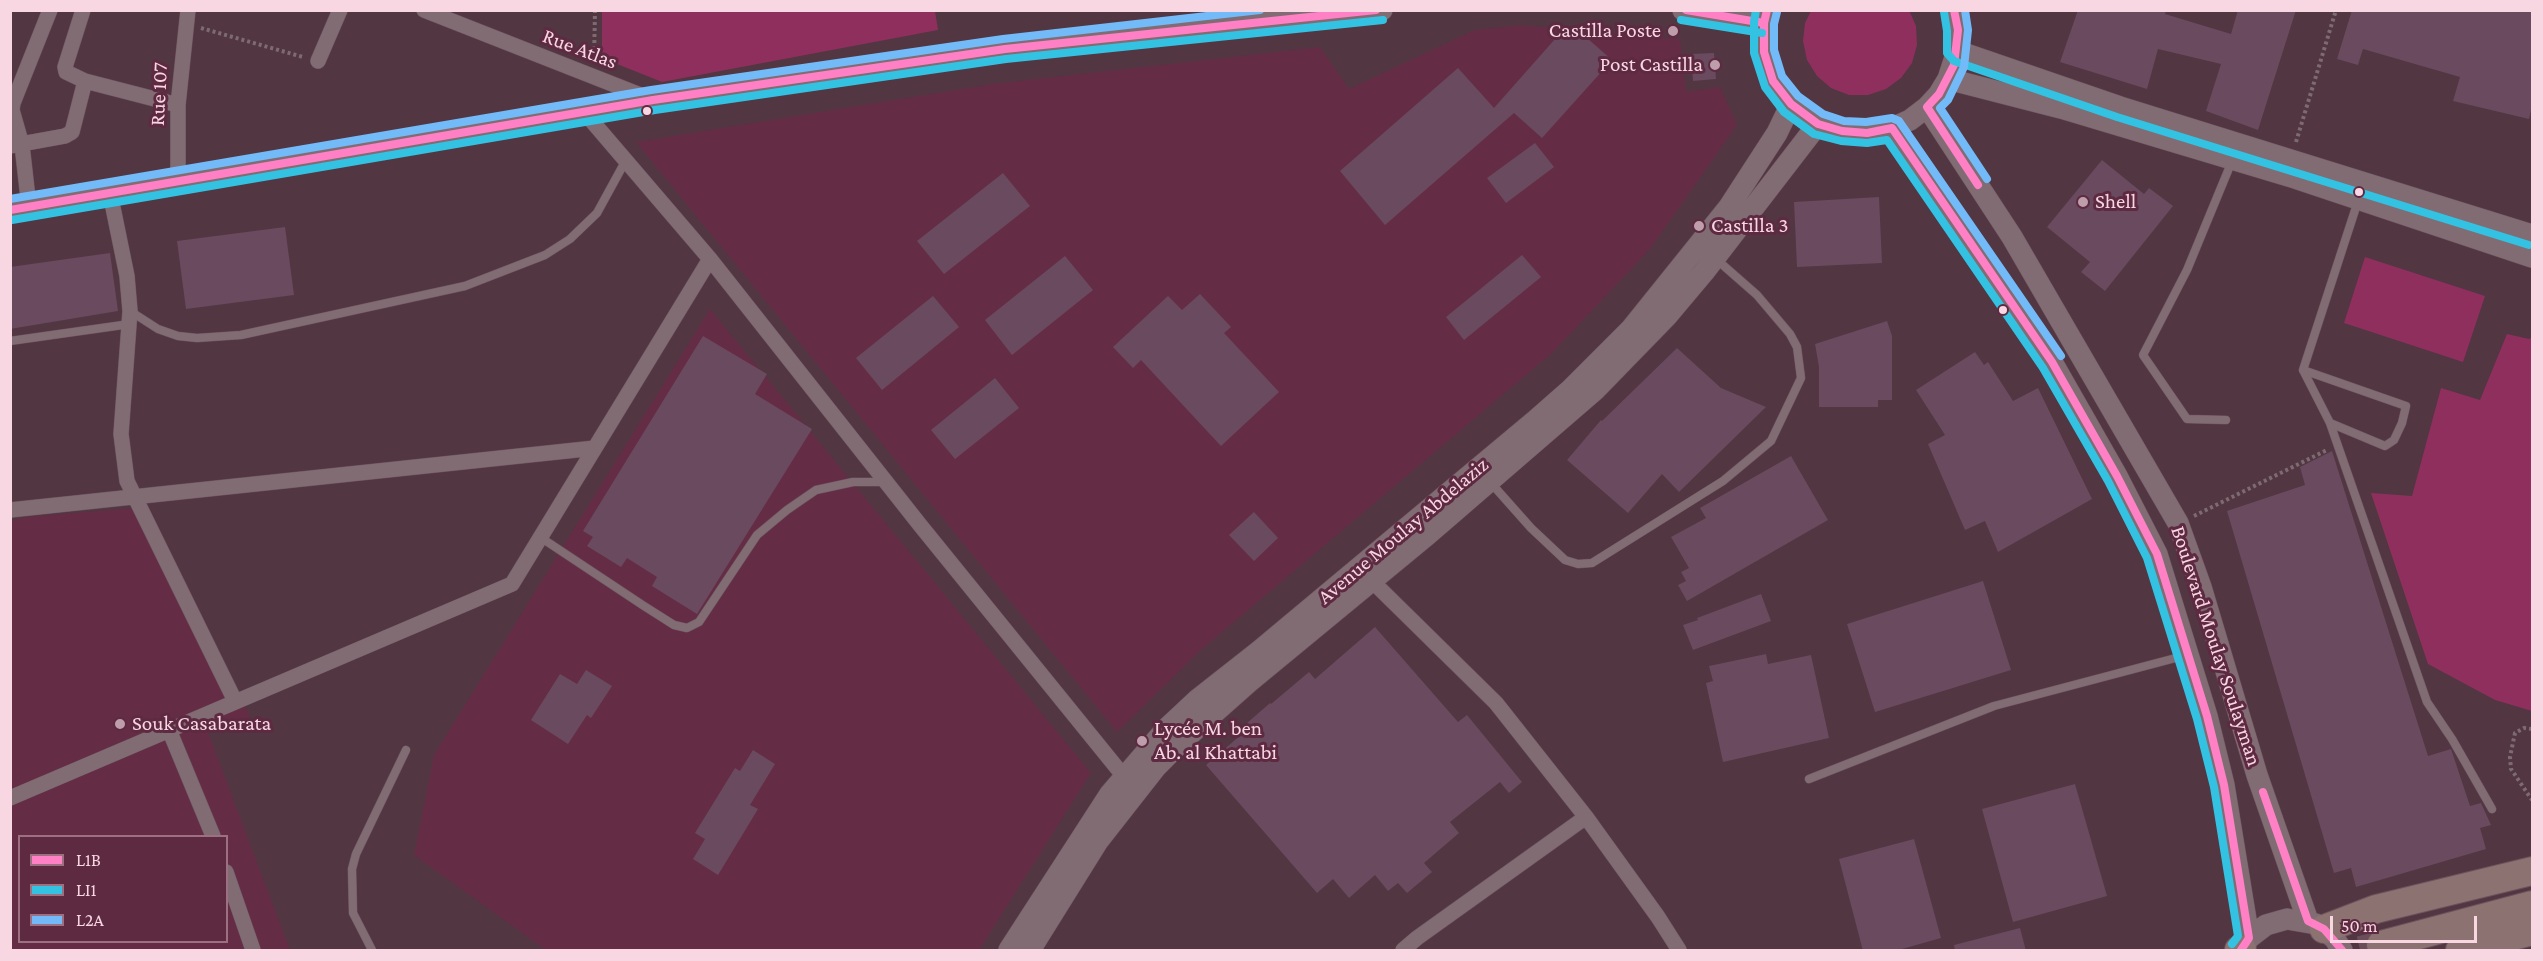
<!DOCTYPE html>
<meta charset="utf-8">
<style>
body{margin:0}
#map{position:relative;width:2543px;height:961px;overflow:hidden;background:#523642;font-family:"Crimson Pro",serif}
canvas{display:block}
.frame{position:absolute;inset:0;border:12px solid #f8d6e2;pointer-events:none}
.legend{position:absolute;left:18px;top:835px;width:210px;height:108px;box-sizing:border-box;background:#5e2a41;border:2px solid #9c6f81;margin:0;padding:8px 10px;list-style:none;font-size:18px;color:#f8d6e2}
.legend li{display:flex;align-items:center;gap:12px;height:30px}
.legend b{width:30px;border:2px solid #9c6f81}
.scale{position:absolute;left:2330px;top:916px;width:147px;height:27px;box-sizing:border-box;border:3px solid #f8d6e2;border-top:0;padding-left:8px;font-size:18px;line-height:21px;white-space:nowrap;color:#f8d6e2;-webkit-text-stroke:4px #5e2a41;paint-order:stroke}
</style>
<div id="map">
<canvas width="2543" height="961"></canvas>
<div class="frame"></div>
<ul class="legend">
<li><b style="height:8px;background:#ff80c5"></b>L1B</li>
<li><b style="height:8px;background:#33c2e2"></b>LI1</li>
<li><b style="height:8px;background:#73baf8"></b>L2A</li>
</ul>
<div class="scale">50 m</div>
</div>
<script>
const g = document.querySelector('canvas').getContext('2d');
g.lineJoin = 'round';
function fill(path, color) {
  g.fillStyle = color;
  g.fill(path, 'evenodd');
}
function shape(rows) {
  const path = new Path2D();
  for (const r of rows) {
    path.moveTo(r[0], r[1]);
    for (let i = 2; i < r.length; i += 2) path.lineTo(r[i], r[i + 1]);
  }
  return path;
}
function strokePath(path, color, width, dash) {
  g.strokeStyle = color;
  g.lineWidth = width;
  g.lineCap = dash ? 'butt' : 'round';
  g.setLineDash(dash || []);
  g.stroke(path);
}
function drawText(font, color, halo, rows, align = 'center') {
  g.font = font + ' "Crimson Pro",serif';
  g.lineWidth = 6;
  g.setLineDash([]);
  g.textBaseline = 'middle';
  g.strokeStyle = halo;
  g.fillStyle = color;
  for (const [text, x, y, turn = 0] of rows) {
    g.save();
    g.translate(x, y);
    g.rotate((+turn || 0) * Math.PI / 180);
    g.textAlign = isNaN(turn) ? turn : align;
    if (halo) g.strokeText(text, 0, 0);
    g.fillText(text, 0, 0);
    g.restore();
  }
}
fill(shape([
 [1521,25,1680,39,1686,92,1720,87,1737,125,1650,249,1552,353,1202,649,1117,732,636,142,992,84,1320,47,1349,89,1475,30],
 [710,309,1091,773,979,950,546,950,414,855,434,755],
 [149,507,250,717,208,732,290,950,11,950,11,521,25,517],
 [20,836,226,836,226,942,20,942]
]), '#652d45');
fill(shape([
 [1909,10,1916,26,1917,45,1912,63,1901,78,1886,89,1868,95,1849,95,1831,88,1817,76,1807,60,1803,41,1805,23,1811,11],
 [602,11,935,11,938,30,662,82,602,58],
 [2365,257,2485,296,2463,362,2344,323],
 [2507,334,2529,339,2532,337,2532,711,2495,700,2428,664,2371,493,2412,496,2441,388,2480,400]
]), '#8f2f5e');
fill(shape([
 [2078,10,2166,10,2165,14,2231,34,2238,10,2296,10,2258,130,2206,111,2221,64,2158,49,2147,89,2060,62],
 [2352,10,2532,10,2532,106,2529,119,2453,101,2460,77,2363,49,2358,65,2337,59],
 [1563,30,1572,38,1579,31,1612,60,1542,138,1514,113,1385,225,1340,171,1458,68,1494,108],
 [1714,53,1716,79,1693,81,1691,54],
 [1535,143,1554,167,1506,203,1487,178],
 [2102,160,2144,194,2149,188,2173,206,2105,291,2081,272,2090,262,2047,227],
 [1003,173,1030,206,944,274,917,241],
 [1879,197,1882,263,1797,267,1794,202],
 [285,227,294,295,186,309,177,241],
 [110,253,118,311,10,329,10,267],
 [1522,255,1541,277,1464,340,1446,317],
 [1065,256,1093,290,1012,355,985,320],
 [1200,294,1231,327,1224,333,1279,392,1221,446,1141,360,1133,368,1113,347,1168,296,1182,310],
 [933,296,959,327,882,390,856,358],
 [1887,321,1892,336,1892,400,1878,400,1878,407,1819,407,1819,367,1815,344],
 [703,336,767,374,755,394,812,429,697,614,652,586,657,577,627,558,621,567,587,546,593,537,583,531],
 [1677,348,1721,388,1766,407,1679,492,1662,474,1628,513,1567,460,1601,420,1602,421],
 [1975,352,1984,365,1988,362,2013,401,2038,388,2092,499,1998,552,1985,521,1965,530,1928,444,1945,435,1916,390],
 [995,378,1019,408,955,459,931,430],
 [2332,451,2428,756,2451,749,2470,806,2481,803,2491,825,2480,828,2486,849,2356,887,2351,868,2334,873,2227,511,2305,485,2300,467],
 [1791,456,1828,520,1687,601,1678,585,1686,581,1681,572,1689,568,1671,537,1706,518,1700,508],
 [1254,512,1278,538,1254,561,1229,535],
 [1983,581,2011,670,1875,712,1847,624],
 [1761,594,1771,621,1693,650,1683,625,1698,620,1697,618],
 [1375,627,1458,722,1467,715,1522,782,1509,793,1500,782,1450,822,1459,833,1424,863,1432,872,1407,893,1398,883,1388,891,1375,875,1349,898,1333,879,1317,893,1206,765,1250,727,1247,723,1270,703,1271,704,1309,672,1315,679],
 [1766,654,1768,664,1811,655,1829,738,1723,762,1706,683,1713,681,1709,666],
 [586,670,612,686,591,718,587,715,568,744,531,720,560,674,577,684],
 [753,750,775,764,750,805,758,809,718,875,693,859,705,839,695,833,735,768,740,771],
 [2075,784,2107,896,2013,922,1982,809],
 [1914,839,1941,938,1895,951,1863,951,1839,859],
 [2020,928,2026,951,1955,951,1954,945]
]), '#6a4a5f');
strokePath(shape([
 [2360,950,2381,945]
]), '#6b4e5a', 28, [28, 14]);
const lane = shape([
 [130,311,158,329,178,336,197,338,241,335,465,286,545,255,570,239,597,213,626,160],
 [10,341,130,324],
 [2303,370,2406,406,2402,423,2394,440,2385,446,2330,423,2303,370,2358,201],
 [2226,420,2187,419,2143,355,2187,270,2232,161],
 [2330,423,2427,702,2452,739,2492,809],
 [1491,483,1531,528,1565,560,1578,564,1592,563,1723,481,1771,441,1801,378,1797,347,1790,334,1757,295,1716,259],
 [540,537,644,606,674,625,687,628,699,622,757,535,787,510,816,490,853,482,886,482],
 [1809,779,1994,706,2187,655],
 [372,950,353,913,352,869,356,854,406,750]
]);
const street = shape([
 [83,10,65,67,66,72,85,81,178,105],
 [424,10,653,100],
 [318,61,340,10],
 [585,113,710,259,920,525,1130,784],
 [10,146,65,136,72,132,85,81],
 [178,181,178,105,188,10],
 [110,193,127,276,130,311,121,434,127,481,235,701],
 [29,207,22,145,12,110,13,103,50,10],
 [10,510,595,448],
 [1372,581,1496,703,1586,817,1658,917,1679,950],
 [170,732,213,836],
 [10,798,512,584,710,259],
 [226,872,253,950],
 [1403,950,1417,938,1586,817]
]);
const secondary = shape([
 [1683,10,1764,23],
 [1767,10,1764,23,1764,52,1773,81,1791,104,1818,124,1842,131,1867,133,1892,128,1910,120,1927,107,1939,94,1948,79,1957,51,1958,30,1954,10],
 [1957,51,2120,107,2532,235],
 [1948,79,2061,108,2295,178,2532,257],
 [1927,107,2012,237,2178,523,2201,587,2257,775,2308,921],
 [1892,128,2052,362,2117,476,2157,554,2207,716,2224,785,2249,938],
 [10,210,653,100,1005,49,1260,21,1382,10],
 [2243,947,2249,938,2266,925,2287,919,2316,924,2334,938,2342,950],
 [1009,950,1110,794,1166,729,1197,700,1258,652,1537,419,1570,390,1631,329,1729,207,1777,133,1791,104],
 [1030,950,1098,841,1156,767,1178,745,1249,682,1426,536,1595,390,1667,316,1704,272,1818,124]
]);
const highway = shape([
 [2324,929,2376,909,2532,871],
 [2381,945,2532,905],
 [2239,950,2242,950],
 [2460,950,2532,931]
]);
strokePath(lane, '#6c535e', 9);
strokePath(street, '#6c535e', 16);
strokePath(secondary, '#6c535e', 22);
strokePath(highway, '#6c535e', 30);
strokePath(shape([
 [201,28,303,57],
 [594,61,595,10],
 [2296,142,2336,10],
 [2194,516,2327,450],
 [2532,729,2524,728,2515,733,2510,757,2511,769,2532,800]
]), '#7e6b72', 4, [3, 3]);
strokePath(lane, '#826c74', 8);
strokePath(street, '#826c74', 15);
strokePath(secondary, '#826c74', 21);
strokePath(highway, '#8c7371', 28);
strokePath(shape([
 [1686,10,1764,23],
 [1767,10,1764,23,1764,52,1773,81,1791,104,1818,124,1842,131,1867,133,1892,128,2052,362,2117,476,2157,554,2207,716,2224,785,2249,938,2241,950],
 [1954,10,1958,30,1954,65,1939,94,1927,107,1978,185],
 [10,210,653,100,1005,49,1376,10],
 [2263,792,2308,921,2324,929,2342,950]
]), '#ff80c5', 8);
strokePath(shape([
 [1756,10,1754,22,1754,53,1765,87,1784,112,1814,134,1841,141,1867,143,1887,140,2043,368,2108,481,2147,558,2197,719,2214,787,2238,936,2232,944],
 [1944,12,1947,31,1947,53,1954,61,2117,117,2529,245],
 [1681,20,1762,33],
 [12,220,655,110,1006,59,1383,20]
]), '#33c2e2', 8);
strokePath(shape([
 [1965,10,1968,30,1964,67,1948,100,1940,108,1987,179],
 [1777,12,1774,24,1774,50,1782,76,1798,96,1823,114,1844,121,1866,122,1892,118,1899,121,2061,356],
 [10,199,651,90,1003,39,1260,10]
]), '#73baf8', 8);
for (const [x, y, r, color] of [
 [1673,31,6,"#be9eaa"],
 [1715,65,6,"#be9eaa"],
 [647,111,5,"#f8d6e2"],
 [2359,192,5,"#f8d6e2"],
 [2083,202,6,"#be9eaa"],
 [1699,226,6,"#be9eaa"],
 [2003,310,5,"#f8d6e2"],
 [120,724,6,"#be9eaa"],
 [1142,741,6,"#be9eaa"]
]) {
  const dot = new Path2D();
  dot.arc(x, y, r, 0, 2 * Math.PI);
  g.fillStyle = color;
  g.fill(dot);
  strokePath(dot, '#5e2a41', 2);
}
drawText('21px', '#f8d6e2', '#5e2a41', [
 ["Castilla Poste",1661,31,"right"],
 ["Post Castilla",1703,65,"right"],
 ["Shell",2095,202],
 ["Castilla 3",1711,226],
 ["Souk Casabarata",132,724],
 ["Lycée M. ben",1154,729],
 ["Ab. al Khattabi",1154,753]
], 'left');
drawText('21px', '#f8d6e2', '#5e2a41', [
 ["Rue Atlas",580,49,21],
 ["Rue 107",159,94,-87],
 ["Avenue Moulay Abdelaziz",1403,531,-40],
 ["Boulevard Moulay Soulayman",2216,646,72]
]);
</script>
